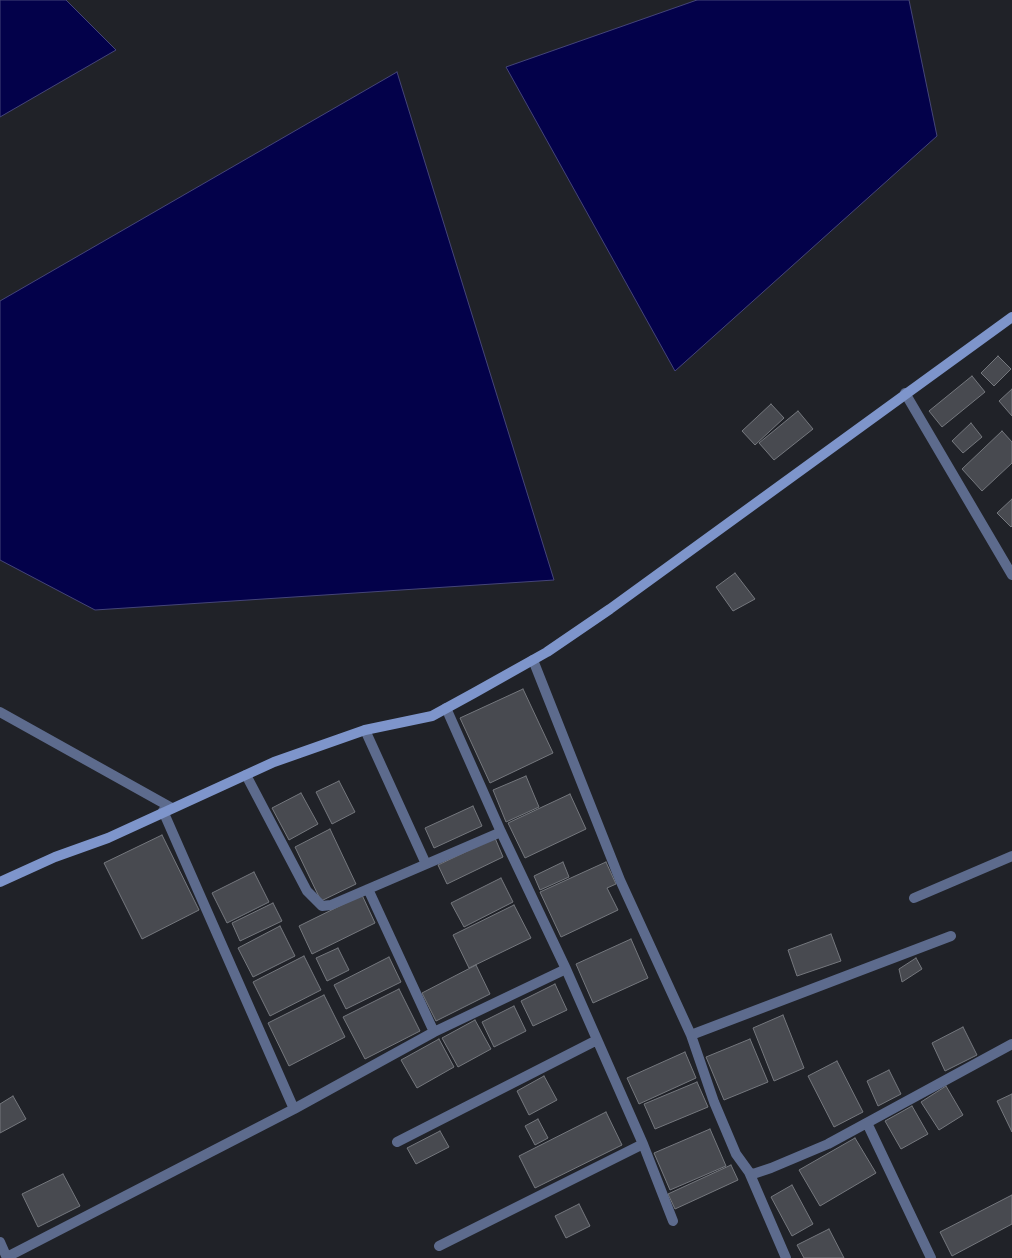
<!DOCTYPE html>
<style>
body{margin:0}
canvas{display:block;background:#202228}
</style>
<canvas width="1012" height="1258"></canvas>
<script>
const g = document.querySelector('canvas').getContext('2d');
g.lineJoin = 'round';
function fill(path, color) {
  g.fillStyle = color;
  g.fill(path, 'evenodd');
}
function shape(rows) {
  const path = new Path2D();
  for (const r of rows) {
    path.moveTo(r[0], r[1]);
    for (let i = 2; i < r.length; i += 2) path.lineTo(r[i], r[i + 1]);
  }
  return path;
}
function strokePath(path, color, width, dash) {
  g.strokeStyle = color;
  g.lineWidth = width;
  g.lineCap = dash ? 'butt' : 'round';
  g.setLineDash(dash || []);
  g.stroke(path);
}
const water = shape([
 [0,0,66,0,116,50,0,117,0,0],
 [697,0,909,0,937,136,675,371,506,67,697,0],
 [397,72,554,580,95,610,0,560,0,301,397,72]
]);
fill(water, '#03014a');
strokePath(water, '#444478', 1);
const building = shape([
 [998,356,1011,369,994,386,981,373,998,356],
 [972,376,985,392,942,427,929,411,972,376],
 [1012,389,1012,416,999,401,1012,389],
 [771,404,784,418,755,445,742,431,771,404],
 [798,411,813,429,774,460,759,443,798,411],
 [971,423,982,437,963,453,952,441,971,423],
 [1002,431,1012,442,1012,463,982,491,962,469,1002,431],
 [1012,499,1012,526,1011,527,997,513,1012,499],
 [735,573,755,599,733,611,716,587,735,573],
 [523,689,553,753,490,783,460,718,523,689],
 [526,776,539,807,506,822,493,790,526,776],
 [339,781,355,812,332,824,316,792,339,781],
 [301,793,318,824,289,840,272,808,301,793],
 [570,794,586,829,525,858,508,823,570,794],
 [473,806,482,826,434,848,425,828,473,806],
 [330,829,356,884,321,901,295,847,330,829],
 [162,835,199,910,142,939,104,863,162,835],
 [495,838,503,857,447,884,438,865,495,838],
 [563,862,569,877,540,890,534,876,563,862],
 [606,862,616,884,607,888,618,910,561,937,540,892,606,862],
 [254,872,269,902,227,923,212,893,254,872],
 [501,878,513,902,464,927,451,903,501,878],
 [362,895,375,923,312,954,299,926,362,895],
 [273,903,282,921,240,941,232,923,273,903],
 [514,905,531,938,469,968,453,935,514,905],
 [280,926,295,956,253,977,238,948,280,926],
 [831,934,841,961,797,976,788,950,831,934],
 [631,939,648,978,593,1003,576,964,631,939],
 [338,948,349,970,327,981,316,958,338,948],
 [304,956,321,990,270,1016,253,982,304,956],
 [389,957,401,982,346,1009,334,985,389,957],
 [916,958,922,969,902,982,899,969,916,958],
 [476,965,490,994,436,1021,422,993,476,965],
 [555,984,567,1010,533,1026,521,1001,555,984],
 [399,989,420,1031,365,1059,343,1017,399,989],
 [324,995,345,1037,289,1066,268,1023,324,995],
 [514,1006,526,1031,494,1047,482,1022,514,1006],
 [783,1015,804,1068,774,1081,753,1028,783,1015],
 [475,1020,491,1049,458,1067,442,1038,475,1020],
 [963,1027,977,1055,945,1071,932,1043,963,1027],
 [439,1039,454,1067,417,1088,401,1060,439,1039],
 [750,1039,768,1082,724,1100,706,1057,750,1039],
 [685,1052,696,1078,639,1104,627,1078,685,1052],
 [837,1061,863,1112,834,1127,808,1076,837,1061],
 [889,1070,901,1094,878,1106,867,1081,889,1070],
 [544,1076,557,1100,529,1115,517,1091,544,1076],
 [697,1082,708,1107,655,1129,644,1104,697,1082],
 [946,1086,963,1115,939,1130,921,1102,946,1086],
 [1012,1094,1012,1132,997,1101,1012,1094],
 [13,1096,26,1119,0,1133,0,1104,13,1096],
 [912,1106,928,1134,901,1149,885,1121,912,1106],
 [606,1112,622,1145,535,1188,519,1156,606,1112],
 [538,1119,548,1138,535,1145,525,1126,538,1119],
 [710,1129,726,1166,670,1190,654,1153,710,1129],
 [440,1131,449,1147,416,1164,407,1148,440,1131],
 [855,1138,876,1173,820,1206,799,1170,855,1138],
 [731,1165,738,1180,675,1209,668,1194,731,1165],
 [63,1174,80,1206,38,1227,22,1194,63,1174],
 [792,1185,813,1224,792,1236,771,1197,792,1185],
 [1012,1195,1012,1224,952,1256,940,1232,1012,1195],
 [579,1204,590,1226,566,1238,555,1216,579,1204],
 [829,1229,844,1258,804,1258,797,1245,829,1229]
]);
fill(building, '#484a50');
strokePath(building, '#74777d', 1);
strokePath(shape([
 [905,393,1012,575],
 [533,660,620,880,691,1035,714,1102,736,1154,749,1172,753,1174,771,1168,828,1144,1012,1044],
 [446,708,501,832,566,969,643,1144,673,1221],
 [0,712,172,808],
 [365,730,426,864],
 [246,775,307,891,322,906,331,905,501,832],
 [163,811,294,1109],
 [368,889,434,1032],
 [914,898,1012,856],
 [691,1035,951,936],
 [867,1123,931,1258],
 [397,1142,597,1040],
 [749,1172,786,1258],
 [0,1242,7,1258],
 [439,1246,643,1144],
 [7,1257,294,1109,434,1032,566,969]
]), '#5d6b8d', 10);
strokePath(shape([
 [0,882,55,857,108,838,274,762,365,730,432,716,474,693,547,652,610,609,1012,317]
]), '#7e95cb', 10);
</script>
